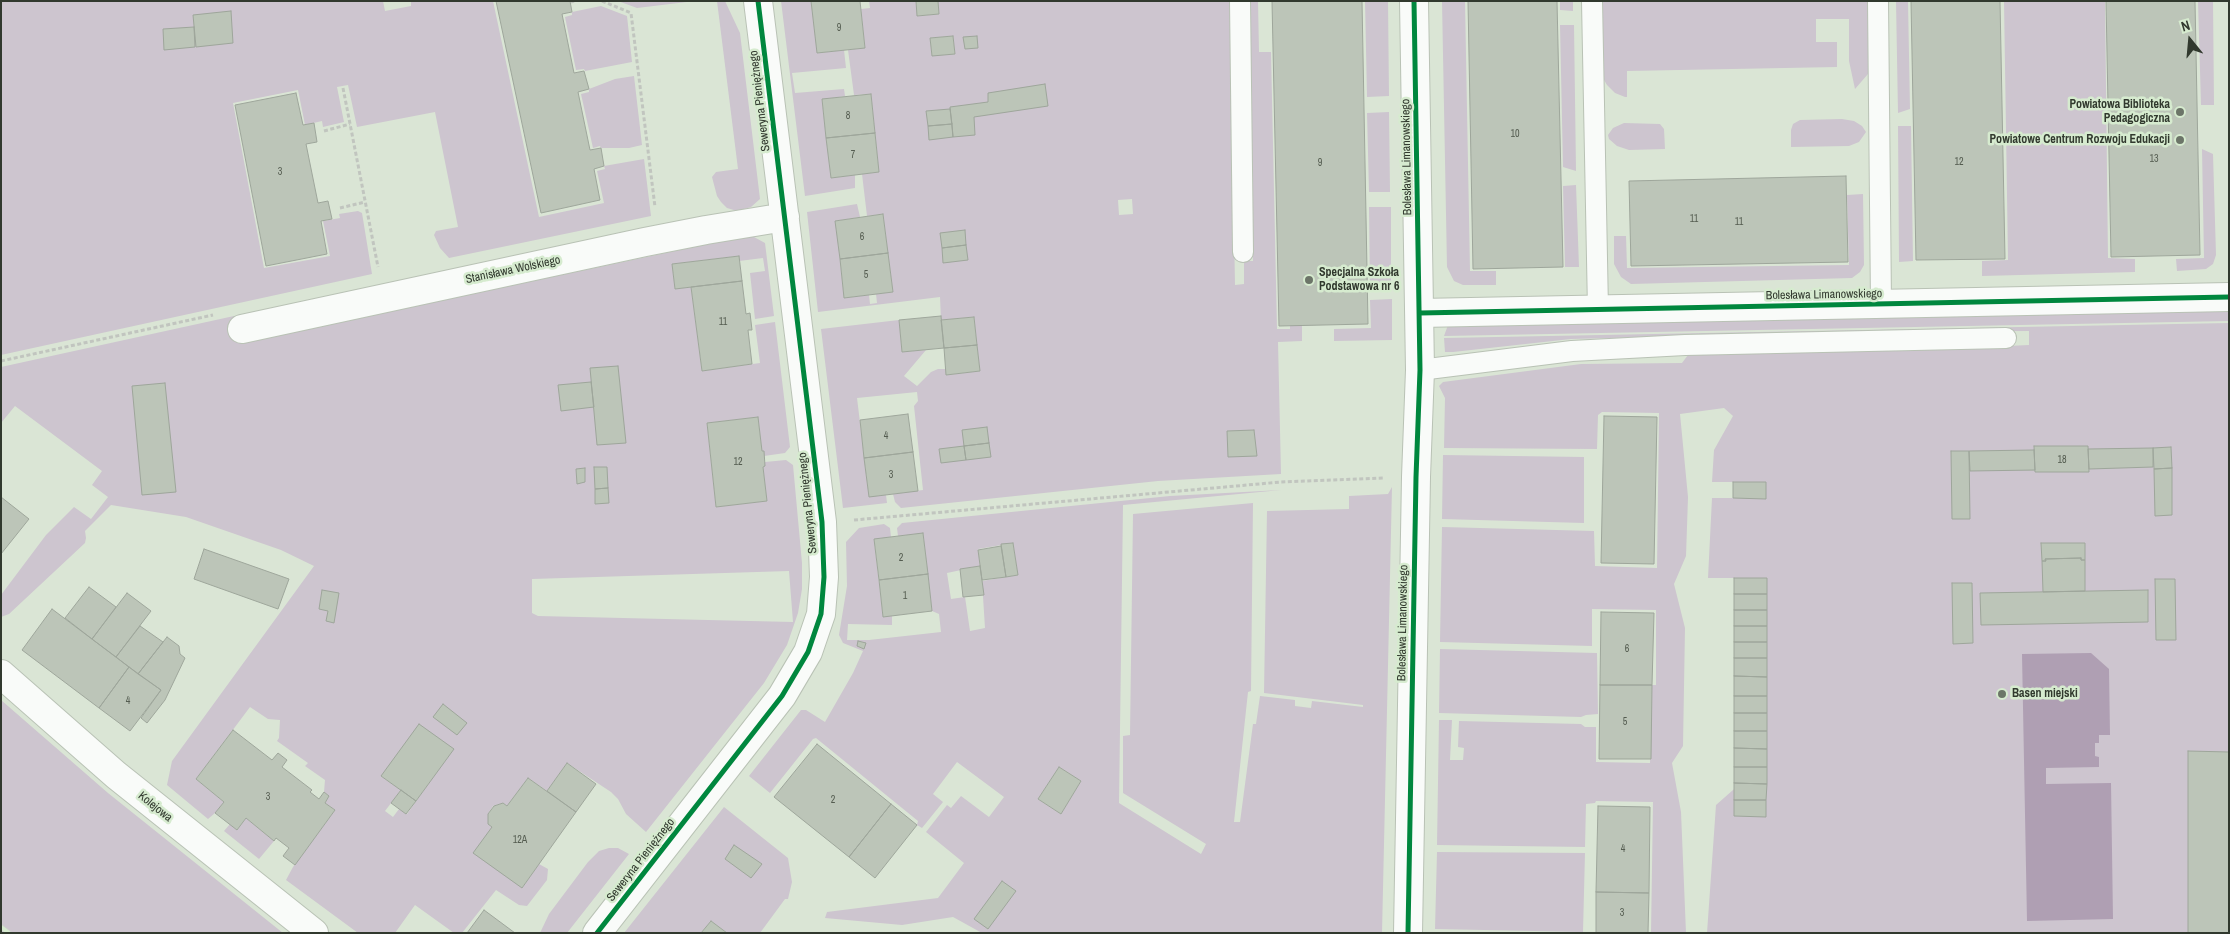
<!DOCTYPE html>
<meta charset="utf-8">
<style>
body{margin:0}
#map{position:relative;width:2230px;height:934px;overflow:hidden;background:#dae5d5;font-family:"Archivo Narrow",sans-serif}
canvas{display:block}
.frame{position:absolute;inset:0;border:2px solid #31392e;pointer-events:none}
.north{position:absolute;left:2165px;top:15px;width:50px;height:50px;-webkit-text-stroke:4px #d6ebcf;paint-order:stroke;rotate:343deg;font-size:14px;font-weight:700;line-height:20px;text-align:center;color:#31392e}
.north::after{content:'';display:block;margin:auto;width:18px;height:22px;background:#31392e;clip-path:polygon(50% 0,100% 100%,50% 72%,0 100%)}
</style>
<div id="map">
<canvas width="2230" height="934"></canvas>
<div class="frame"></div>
<div class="north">N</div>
</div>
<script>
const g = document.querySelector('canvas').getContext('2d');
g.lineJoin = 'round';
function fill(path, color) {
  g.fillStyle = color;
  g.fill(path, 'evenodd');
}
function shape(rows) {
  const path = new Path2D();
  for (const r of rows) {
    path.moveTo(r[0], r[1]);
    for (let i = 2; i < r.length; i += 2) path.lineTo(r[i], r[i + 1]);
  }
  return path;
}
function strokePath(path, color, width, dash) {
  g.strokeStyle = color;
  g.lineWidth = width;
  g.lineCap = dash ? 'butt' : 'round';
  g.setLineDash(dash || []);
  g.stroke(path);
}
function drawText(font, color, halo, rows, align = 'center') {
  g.font = font + ' "Archivo Narrow",sans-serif';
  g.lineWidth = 5;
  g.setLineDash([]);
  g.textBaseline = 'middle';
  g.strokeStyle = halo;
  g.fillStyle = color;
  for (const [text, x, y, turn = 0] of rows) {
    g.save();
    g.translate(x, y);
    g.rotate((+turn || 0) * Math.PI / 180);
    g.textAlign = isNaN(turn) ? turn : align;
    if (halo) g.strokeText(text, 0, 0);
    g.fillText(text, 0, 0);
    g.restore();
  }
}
fill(shape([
 [1,1,383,1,385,11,411,6,411,1,493,1,539,217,604,203,597,171,605,169,604,166,644,159,651,216,449,258,440,248,434,235,436,231,458,227,435,112,357,127,348,85,337,87,344,122,323,127,322,121,305,125,298,90,233,103,264,268,330,256,323,221,340,218,339,214,358,211,362,213,372,274,1,355],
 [618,1,695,1,637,8],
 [717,1,725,1,740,33,760,199,751,207,737,211,727,208,721,202,717,196,712,177,716,172,738,169],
 [781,1,811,1,818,53,844,50,846,68,792,73,795,93,844,89,845,96,822,100,831,178,855,175,855,188,805,196],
 [869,1,916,1,918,16,939,14,938,1,1230,1,1235,285,1244,284,1244,261,1253,261,1249,1,1258,1,1259,52,1271,52,1277,329,1290,329,1290,325,1302,325,1302,341,1278,342,1281,474,1158,481,901,508,895,502,893,494,923,490,914,406,918,401,917,392,857,398,869,496,886,495,887,503,843,508,821,329,899,320,902,352,926,350,904,376,917,386,931,372,938,369,946,369,947,375,980,371,974,317,941,320,940,297,818,312,807,212,857,204,860,217,836,221,844,298,869,295,870,304,877,303,876,294,893,292,883,214,867,216,862,174,879,172,871,94,854,95,848,50,865,47,861,9,870,8],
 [953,36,955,54,932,55,930,38],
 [1132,199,1133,214,1119,215,1118,200],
 [1365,1,1388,1,1389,96,1367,97],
 [1442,1,1465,1,1470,271,1496,271,1496,285,1463,285,1454,281,1447,267],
 [1560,1,1573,1,1573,11,1560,10],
 [1600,1,1868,1,1868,74,1855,89,1849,61,1849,19,1816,19,1816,42,1837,42,1837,67,1627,71,1627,97,1625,97,1615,93,1607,85,1601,75],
 [1896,1,1908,1,1910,109,1898,113],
 [2004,1,2105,1,2108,258,2135,259,2135,272,1982,276,1982,261,2008,260],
 [2198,1,2213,1,2214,105,2201,105],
 [601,6,627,16,632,62,585,71,584,69,576,70,565,17,572,15,572,12],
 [1560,25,1574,25,1576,171,1563,167],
 [634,76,642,145,629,148,601,148,600,146,593,148,581,94,589,92,589,89,615,79],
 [1389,112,1390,192,1369,192,1367,113],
 [1842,119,1854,121,1862,126,1866,132,1859,142,1849,146,1791,147,1791,130,1793,124,1800,120],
 [1624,123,1660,124,1664,129,1665,149,1629,150,1617,146,1609,139,1608,135,1613,128],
 [1898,126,1911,126,1913,261,1899,262],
 [2202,149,2213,154,2216,255,2213,264,2206,269,2177,271,2176,259,2204,258],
 [1576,185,1579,267,1565,267,1563,186],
 [1863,194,1864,265,1860,272,1852,278,1631,284,1621,277,1614,264,1614,236,1626,236,1627,268,1849,265,1847,195],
 [1369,207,1391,207,1391,288,1370,288],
 [741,237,754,237,765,243,774,316,755,319,750,273,765,271,763,258,739,261,738,256,672,264,675,289,691,287,702,371,760,363,755,325,775,322,790,447,785,453,764,456,764,451,762,451,758,417,707,423,716,507,767,501,763,467,765,462,786,460,793,465,802,563,802,589,798,613,787,645,764,683,646,832,626,814,618,799,611,792,567,763,547,791,528,778,507,806,503,803,493,806,488,814,488,824,492,827,522,888,539,864,548,869,547,880,527,906,519,905,496,890,462,933,454,933,415,905,395,933,358,933,286,880,293,867,335,810,325,803,329,796,324,792,325,780,305,766,308,763,277,741,279,738,280,720,268,719,250,707,196,779,224,802,215,813,208,819,167,785,172,761,314,566,281,550,186,517,111,505,85,531,86,538,85,543,9,614,1,617,1,595,46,535,74,507,91,519,108,497,92,485,102,471,15,406,1,423,1,367,234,316,239,343],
 [789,571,793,622,538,616,532,613,532,579],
 [453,749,407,814,399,809,393,817,385,811,401,790,381,776],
 [1392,299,1392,340,1334,341,1334,329,1371,328,1370,300],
 [2229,310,2229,321,1444,336,1448,325],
 [2229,323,2229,933,1707,933,1716,805,1750,775,1766,578,1708,578,1712,498,1766,498,1766,482,1712,482,1714,450,1733,416,1724,408,1680,414,1688,497,1686,556,1674,584,1685,628,1683,746,1672,763,1681,812,1686,933,1651,933,1653,802,1596,801,1595,803,1586,804,1585,847,1437,845,1439,720,1452,720,1450,760,1463,760,1464,748,1458,747,1459,721,1581,724,1585,727,1596,727,1596,762,1650,763,1652,685,1656,685,1656,610,1592,609,1592,646,1440,642,1442,527,1594,531,1595,566,1657,568,1659,413,1602,412,1598,415,1597,449,1444,448,1445,398,1439,386,1443,382,1581,364,1682,363,1688,355,1965,348,2029,345,2029,331,1849,332,1571,339,1453,352,1445,352,1444,338],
 [1443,455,1584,457,1584,523,1442,519],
 [1392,487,1382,933,982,933,953,917,902,925,825,918,827,912,938,898,964,863,926,832,947,805,951,808,961,796,989,817,1004,797,957,762,933,794,943,802,922,828,917,825,918,821,816,738,813,739,770,793,749,776,801,710,806,710,825,722,853,673,863,651,843,643,839,635,847,586,846,542,859,528,884,524,890,528,891,537,874,540,883,617,892,616,892,625,848,624,847,640,869,640,941,632,939,614,932,611,923,534,898,536,897,528,902,523,1170,496,1281,490,1123,505,1119,803,1201,854,1206,844,1123,793,1123,736,1130,735,1133,514,1253,503,1251,691,1248,692,1234,822,1240,822,1253,724,1256,724,1260,696,1295,700,1295,706,1311,708,1312,701,1363,707,1363,705,1264,693,1267,511,1349,509,1349,496,1388,494],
 [1013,543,1018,575,982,581,985,628,970,631,965,597,951,599,947,573,980,566,978,549],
 [1059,767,1081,781,1061,814,1038,799],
 [1440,649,1597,653,1598,714,1586,715,1581,717,1439,713],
 [1,700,108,793,283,933,1,933],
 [724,807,788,858,792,882,788,899,785,899,760,933,727,933,711,921,701,933,624,933],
 [246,818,274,841,259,859,224,831,230,824,237,830],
 [609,848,618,848,629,854,567,933,540,933,549,914,588,862,599,851],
 [1437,852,1585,853,1583,932,1435,929]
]), '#cdc5cf');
fill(shape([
 [2091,653,2109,669,2110,735,2099,735,2099,743,2095,743,2095,756,2099,757,2099,767,2046,768,2046,784,2111,783,2113,919,2027,921,2022,654]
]), '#af9fb3');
const building = shape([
 [496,1,570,1,572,12,562,14,574,73,584,71,589,89,578,92,590,150,601,148,604,166,594,169,600,200,541,213,496,1],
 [811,1,860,1,865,48,817,53,811,1],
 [916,1,938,1,939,14,917,16,916,1],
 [1272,1,1362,1,1368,324,1279,326,1272,1],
 [1468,1,1557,1,1563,267,1473,269,1468,1],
 [1911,1,2000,1,2005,259,1916,260,1911,1],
 [2106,1,2195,1,2200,255,2111,257,2106,1],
 [231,11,233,43,196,47,193,15,231,11],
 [194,27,195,47,164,50,163,29,194,27],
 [953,36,955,54,932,56,930,38,953,36],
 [977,36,978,48,965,49,963,37,977,36],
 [1045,84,1048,106,974,117,975,135,953,137,950,107,988,102,988,93,1045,84],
 [296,93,303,125,314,123,317,142,306,144,318,203,328,201,332,219,321,221,327,254,266,266,235,105,296,93],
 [871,94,875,133,826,138,822,99,871,94],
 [950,109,952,124,928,126,926,111,950,109],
 [952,124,953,137,929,140,928,126,952,124],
 [875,133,879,172,831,178,826,138,875,133],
 [1846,176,1848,262,1631,266,1629,181,1846,176],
 [883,214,888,253,840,259,835,221,883,214],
 [965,230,966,245,942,248,940,233,965,230],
 [966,245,968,260,943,263,942,248,966,245],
 [888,253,893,292,844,298,840,259,888,253],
 [739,256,742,281,675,289,672,264,739,256],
 [742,281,746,314,750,313,752,330,748,330,752,364,702,371,691,287,742,281],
 [941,316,944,348,902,352,899,320,941,316],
 [974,317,977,345,944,348,941,320,974,317],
 [977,345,980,371,946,375,944,348,977,345],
 [618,366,626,443,597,445,590,368,618,366],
 [591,382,594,407,561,411,558,385,591,382],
 [165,383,176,492,142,495,132,386,165,383],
 [908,414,913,452,864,458,860,420,908,414],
 [1604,416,1657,417,1654,564,1601,563,1604,416],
 [758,417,762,451,764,451,765,466,763,467,767,501,716,507,707,423,758,417],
 [987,427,989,443,964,446,962,430,987,427],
 [1254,430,1257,456,1228,457,1227,431,1254,430],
 [989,443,991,457,966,460,964,446,989,443],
 [964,446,966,460,941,463,939,449,964,446],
 [2034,446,2088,446,2089,472,2035,472,2034,446],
 [2171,447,2172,468,2154,469,2153,448,2171,447],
 [2153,448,2153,467,2089,469,2088,449,2153,448],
 [2034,450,2035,470,1970,471,1969,451,2034,450],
 [1951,451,1969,451,1970,519,1952,519,1951,451],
 [913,452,918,491,869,497,864,458,913,452],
 [594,467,607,467,608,488,595,489,594,467],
 [585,468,585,482,577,484,576,469,585,468],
 [2172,468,2172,515,2155,516,2154,469,2172,468],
 [1733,482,1766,482,1766,499,1733,498,1733,482],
 [608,488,609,503,595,504,595,489,608,488],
 [1,497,29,519,1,554,1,497],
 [923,533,928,574,879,580,874,539,923,533],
 [1013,543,1018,575,1006,577,1001,544,1013,543],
 [2041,543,2085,543,2085,560,2081,560,2081,558,2045,559,2046,561,2042,561,2041,543],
 [1001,546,1006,577,982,580,978,550,1001,546],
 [204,549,289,579,278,609,194,579,204,549],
 [2081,558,2081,560,2085,560,2085,591,2043,592,2042,561,2046,561,2045,559,2081,558],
 [980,566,984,595,963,597,960,569,980,566],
 [928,574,932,611,883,617,879,580,928,574],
 [1734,578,1767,578,1767,594,1734,594,1734,578],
 [2155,579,2175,579,2176,640,2156,640,2155,579],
 [1952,583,1972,583,1973,643,1953,644,1952,583],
 [89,587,116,607,92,639,65,618,89,587],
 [322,590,339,593,334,623,326,621,328,611,319,609,322,590],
 [2148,590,2148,622,1981,625,1980,593,2148,590],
 [127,593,151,611,116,657,92,639,127,593],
 [1734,594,1767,594,1767,610,1734,610,1734,594],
 [52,609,129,667,99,708,22,650,52,609],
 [1734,610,1767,610,1767,626,1734,626,1734,610],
 [1601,612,1654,613,1652,685,1600,685,1601,612],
 [140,626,163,642,138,674,116,657,140,626],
 [1734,626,1767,626,1767,642,1734,642,1734,626],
 [167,637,179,646,180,654,185,658,165,700,147,723,141,718,161,690,138,674,167,637],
 [858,641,866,643,864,649,857,646,858,641],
 [1734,642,1767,642,1767,658,1734,658,1734,642],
 [1734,658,1767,658,1767,677,1734,676,1734,658],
 [129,667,161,690,130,731,99,708,129,667],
 [1734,676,1767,677,1767,696,1734,696,1734,676],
 [1600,685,1652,685,1651,759,1599,759,1600,685],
 [1734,696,1767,696,1767,713,1734,713,1734,696],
 [443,704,467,723,457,735,433,717,443,704],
 [1734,713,1767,713,1767,731,1734,731,1734,713],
 [419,724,454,749,416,801,381,776,419,724],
 [233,730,272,760,278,753,287,760,282,767,312,790,310,792,319,799,324,792,329,796,325,803,335,810,295,865,283,856,289,848,276,838,274,841,246,818,237,830,215,813,224,802,196,779,233,730],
 [1734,731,1767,731,1767,749,1734,748,1734,731],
 [817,744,891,804,849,857,774,797,817,744],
 [1734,748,1767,749,1767,767,1734,767,1734,748],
 [2188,751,2229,752,2229,933,2188,933,2188,751],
 [567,763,596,784,576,812,547,791,567,763],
 [1059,767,1081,781,1061,814,1038,799,1059,767],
 [1734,767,1767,767,1767,784,1734,783,1734,767],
 [528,778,576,812,522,888,473,853,492,827,488,824,488,814,494,806,503,803,507,806,528,778],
 [1734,783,1767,784,1766,800,1734,800,1734,783],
 [401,790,416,801,406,814,391,803,401,790],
 [1734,800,1766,800,1766,817,1734,816,1734,800],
 [891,804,917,825,875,878,849,857,891,804],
 [1598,806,1650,807,1649,893,1596,892,1598,806],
 [734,845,762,864,751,878,725,859,734,845],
 [1002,881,1016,891,988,929,974,919,1002,881],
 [1596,892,1649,893,1648,933,1596,933,1596,892],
 [484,910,515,933,467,933,484,910],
 [711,921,727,933,701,933,711,921]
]);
fill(building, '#bcc5b8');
strokePath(building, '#9ea69b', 1);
const service = shape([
 [1240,1,1243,252],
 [1592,1,1598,310],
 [1878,1,1881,304],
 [1420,370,1572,351,1685,345,2006,338]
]);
const minor = shape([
 [1420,313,2229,297],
 [242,329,645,242,706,230,785,217],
 [1,674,116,775,314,933],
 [597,933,782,696,808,652,821,614,824,577,822,522,758,1],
 [1408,933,1416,477,1420,370,1414,1]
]);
strokePath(service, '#b9c2b5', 22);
strokePath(minor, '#b9c2b5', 30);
strokePath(shape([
 [602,1,631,13,655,207],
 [571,2,574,1],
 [343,88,378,267],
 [324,131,350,124],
 [340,208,365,202],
 [1,361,213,315],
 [854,520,1281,482,1383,478]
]), '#c1c5bf', 3, [4, 2.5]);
strokePath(service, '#f9fbf9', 20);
strokePath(minor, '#f9fbf9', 28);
const rail = shape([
 [1,927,9,933]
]);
strokePath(rail, '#ccd0cb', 5.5);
strokePath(rail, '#d6ebcf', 4, [11]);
strokePath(shape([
 [1420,313,2229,297],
 [597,933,782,696,808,652,821,614,824,577,822,522,758,1],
 [1408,933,1416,477,1420,370,1414,1]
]), '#00873e', 5);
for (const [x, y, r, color] of [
 [2180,112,5,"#6c7568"],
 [2180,140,5,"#6c7568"],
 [1309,280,5,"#6c7568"],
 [2002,694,5,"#6c7568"]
]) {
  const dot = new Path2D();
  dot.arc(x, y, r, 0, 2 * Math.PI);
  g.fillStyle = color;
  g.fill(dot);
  strokePath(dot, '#d6ebcf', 2);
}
drawText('10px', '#545c50', null, [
 ["9",839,28],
 ["8",848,116],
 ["10",1515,134],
 ["7",853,155],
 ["13",2154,159],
 ["12",1959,162],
 ["9",1320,163],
 ["3",280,172],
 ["11",1694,219],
 ["11",1739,222],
 ["6",862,237],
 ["5",866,275],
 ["11",723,322],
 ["4",886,436],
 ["18",2062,460],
 ["12",738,462],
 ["3",891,475],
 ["2",901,558],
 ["1",905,596],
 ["6",1627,649],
 ["4",128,701],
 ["5",1625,722],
 ["3",268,797],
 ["2",833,800],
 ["12A",520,840],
 ["4",1623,849],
 ["3",1622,913]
]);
drawText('12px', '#31392e', '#d6ebcf', [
 ["Seweryna Pieniężnego",760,101,-97],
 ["Bolesława Limanowskiego",1407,157,-91],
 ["Stanisława Wolskiego",513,270,-12],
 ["Bolesława Limanowskiego",1824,295,-1],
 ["Seweryna Pieniężnego",808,503,-96],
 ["Bolesława Limanowskiego",1403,623,-89],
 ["Kolejowa",155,807,39],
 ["Seweryna Pieniężnego",641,860,-52]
]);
drawText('bold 12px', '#31392e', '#d6ebcf', [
 ["Powiatowa Biblioteka",2170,105],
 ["Pedagogiczna",2170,119],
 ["Powiatowe Centrum Rozwoju Edukacji",2170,140],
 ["Specjalna Szkoła",1319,273,"left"],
 ["Podstawowa nr 6",1319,287,"left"],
 ["Basen miejski",2012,694,"left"]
], 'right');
</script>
